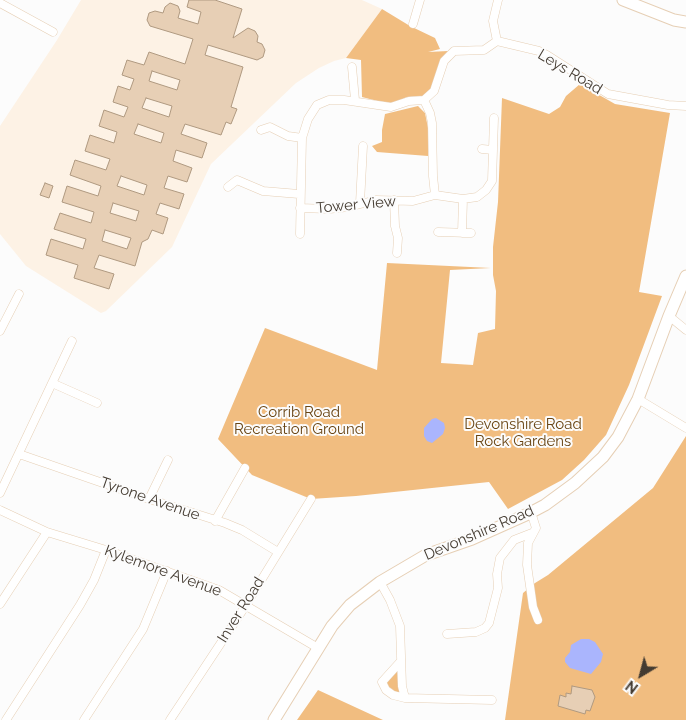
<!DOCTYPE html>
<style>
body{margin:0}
#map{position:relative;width:686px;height:720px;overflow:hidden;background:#fcfcfc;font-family:Raleway,sans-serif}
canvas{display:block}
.north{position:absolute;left:616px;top:650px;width:50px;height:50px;-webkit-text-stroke:4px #fcfcfc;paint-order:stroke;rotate:217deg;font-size:14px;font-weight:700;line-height:20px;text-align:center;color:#443b31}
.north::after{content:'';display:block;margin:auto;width:18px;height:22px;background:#443b31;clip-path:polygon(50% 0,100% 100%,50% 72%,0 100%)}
</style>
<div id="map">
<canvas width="686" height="720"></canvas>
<div class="north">N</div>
</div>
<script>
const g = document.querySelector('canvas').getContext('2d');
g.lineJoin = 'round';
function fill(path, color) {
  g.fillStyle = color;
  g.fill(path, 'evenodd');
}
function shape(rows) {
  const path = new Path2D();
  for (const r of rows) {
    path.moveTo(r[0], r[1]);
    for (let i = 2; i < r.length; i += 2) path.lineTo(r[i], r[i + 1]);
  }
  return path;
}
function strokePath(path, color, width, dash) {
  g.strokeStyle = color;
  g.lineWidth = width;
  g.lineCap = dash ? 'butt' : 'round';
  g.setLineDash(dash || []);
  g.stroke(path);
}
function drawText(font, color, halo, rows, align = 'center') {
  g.font = font + ' Raleway,sans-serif';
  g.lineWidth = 4;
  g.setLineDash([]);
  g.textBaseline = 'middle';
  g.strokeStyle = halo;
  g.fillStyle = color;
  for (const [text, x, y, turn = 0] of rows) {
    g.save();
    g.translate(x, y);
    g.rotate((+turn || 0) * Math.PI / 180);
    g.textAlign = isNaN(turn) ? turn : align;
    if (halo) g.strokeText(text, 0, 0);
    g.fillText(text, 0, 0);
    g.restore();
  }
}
fill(shape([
 [81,0,362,0,382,9,346,58,334,61,319,68,296,83,211,164,172,247,106,311,101,313,26,266,0,234,0,126,57,40]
]), '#fdf2e5');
fill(shape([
 [382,9,410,26,435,38,440,49,428,52,448,51,441,61,431,90,424,96,407,97,394,103,385,103,362,97,361,60,346,58],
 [580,84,615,104,670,113,639,292,662,296,629,385,606,435,584,460,562,480,508,509,489,482,356,496,311,499,252,475,218,439,265,328,377,370,387,263,491,268,450,270,441,363,473,365,478,333,495,329,496,291,493,275,493,247,498,202,502,98,549,114,560,107,566,96],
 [418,106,425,113,429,133,428,156,377,152,372,146,382,142,382,130,385,114],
 [686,436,686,720,505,720,523,593,535,583,548,575,653,488],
 [401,661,405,698,383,686],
 [318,690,383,720,297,720]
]), '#f1bd80');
fill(shape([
 [436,418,444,423,445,428,443,434,432,443,427,441,424,436,424,428,432,419],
 [581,639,589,639,595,642,603,654,601,662,591,674,570,668,565,662,565,658,570,652,571,645]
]), '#aab5fd');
const building = shape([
 [189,0,215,0,242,9,233,38,248,28,255,31,258,36,257,42,262,44,265,50,263,57,257,60,208,45,205,55,243,67,231,107,237,109,231,124,226,122,221,135,185,124,181,134,207,143,202,158,176,150,173,161,192,168,187,182,168,176,164,188,184,194,179,209,160,203,156,214,168,218,163,234,152,230,148,239,142,242,135,266,99,255,94,268,114,274,109,289,74,278,78,265,46,255,51,239,83,249,86,239,54,229,60,213,91,223,94,212,62,202,67,186,98,196,101,186,70,175,75,160,106,170,110,159,85,151,90,135,114,143,117,132,99,126,104,110,124,117,128,107,113,102,118,86,130,90,134,79,122,75,127,60,144,65,149,52,185,64,193,39,150,26,147,20,149,13,155,11,163,13,165,7,170,3,178,6,180,11,178,18,198,24,201,12,187,7,189,0],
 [152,71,180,80,177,90,149,81,152,71],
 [146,98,172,106,169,117,142,108,146,98],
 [138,124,164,133,161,143,134,134,138,124],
 [121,176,147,185,144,195,117,186,121,176],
 [113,203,139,211,136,221,110,213,113,203],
 [105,230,131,238,127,249,102,241,105,230],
 [45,183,53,186,49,198,40,195,45,183],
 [572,686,592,690,595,697,590,711,586,710,585,714,558,706,560,695,566,697,566,693,571,694,572,686]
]);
fill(building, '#e7cfb5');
strokePath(building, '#b09a81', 1);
const street = shape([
 [498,0,493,21,497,41,539,51,547,55,608,94,668,105,686,106],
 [0,3,53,32],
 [413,24,420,0],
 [352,67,355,100],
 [424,100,430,113,432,123,433,176,435,195],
 [261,130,270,127,288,136,302,138],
 [482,149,493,150],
 [228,187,237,180,263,191,299,194],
 [394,200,395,226,398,238,397,253],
 [360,203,363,146],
 [300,208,329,209,349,207,376,200,413,201,435,195,463,199,477,197,486,190,492,181,494,118],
 [438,232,471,233],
 [462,233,463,199],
 [300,234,302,138,308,119,317,105,329,100,344,100,391,107,409,101,424,100,434,91,444,61,454,51,484,50,497,41],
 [669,316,686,330],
 [0,331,19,294],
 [52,383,97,403],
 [638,399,686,428],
 [19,454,149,499,225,523,242,530,278,552],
 [0,493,72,341],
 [149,499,168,460],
 [0,510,47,532,106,550,219,590,318,648],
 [531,512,536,528,528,543,527,565,533,607,538,620],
 [215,521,245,468],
 [380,582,390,600,400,626,402,686,405,698,492,700],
 [0,604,47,532],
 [447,634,476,632,485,628,489,623,498,588,497,574,500,558,514,540,532,533],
 [401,661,382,682,386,690,393,695,405,698],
 [6,720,80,605,94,580,106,550],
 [84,720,143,629,167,571],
 [170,720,246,605,311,499]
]);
const secondary = shape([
 [623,0,674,20,686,22],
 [274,720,332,626,350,605,380,582,426,555,472,539,528,514,545,505,575,483,603,457,618,437,638,399,669,316,686,276]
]);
strokePath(street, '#e6cfb5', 9);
strokePath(secondary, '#e6cfb5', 13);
strokePath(street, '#fff', 8);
strokePath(secondary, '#fff', 11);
drawText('15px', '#443b31', '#fcfcfc', [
 ["Leys Road",570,72,31],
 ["Tower View",356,205,-5],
 ["Tyrone Avenue",150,499,19],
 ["Devonshire Road",479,533,-23],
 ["Kylemore Avenue",163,571,20],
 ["Inver Road",241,610,-58]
]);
drawText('15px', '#694514', '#fcfcfc', [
 ["Corrib Road",299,412],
 ["Recreation Ground",299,429],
 ["Devonshire Road",523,424],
 ["Rock Gardens",523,441]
]);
</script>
